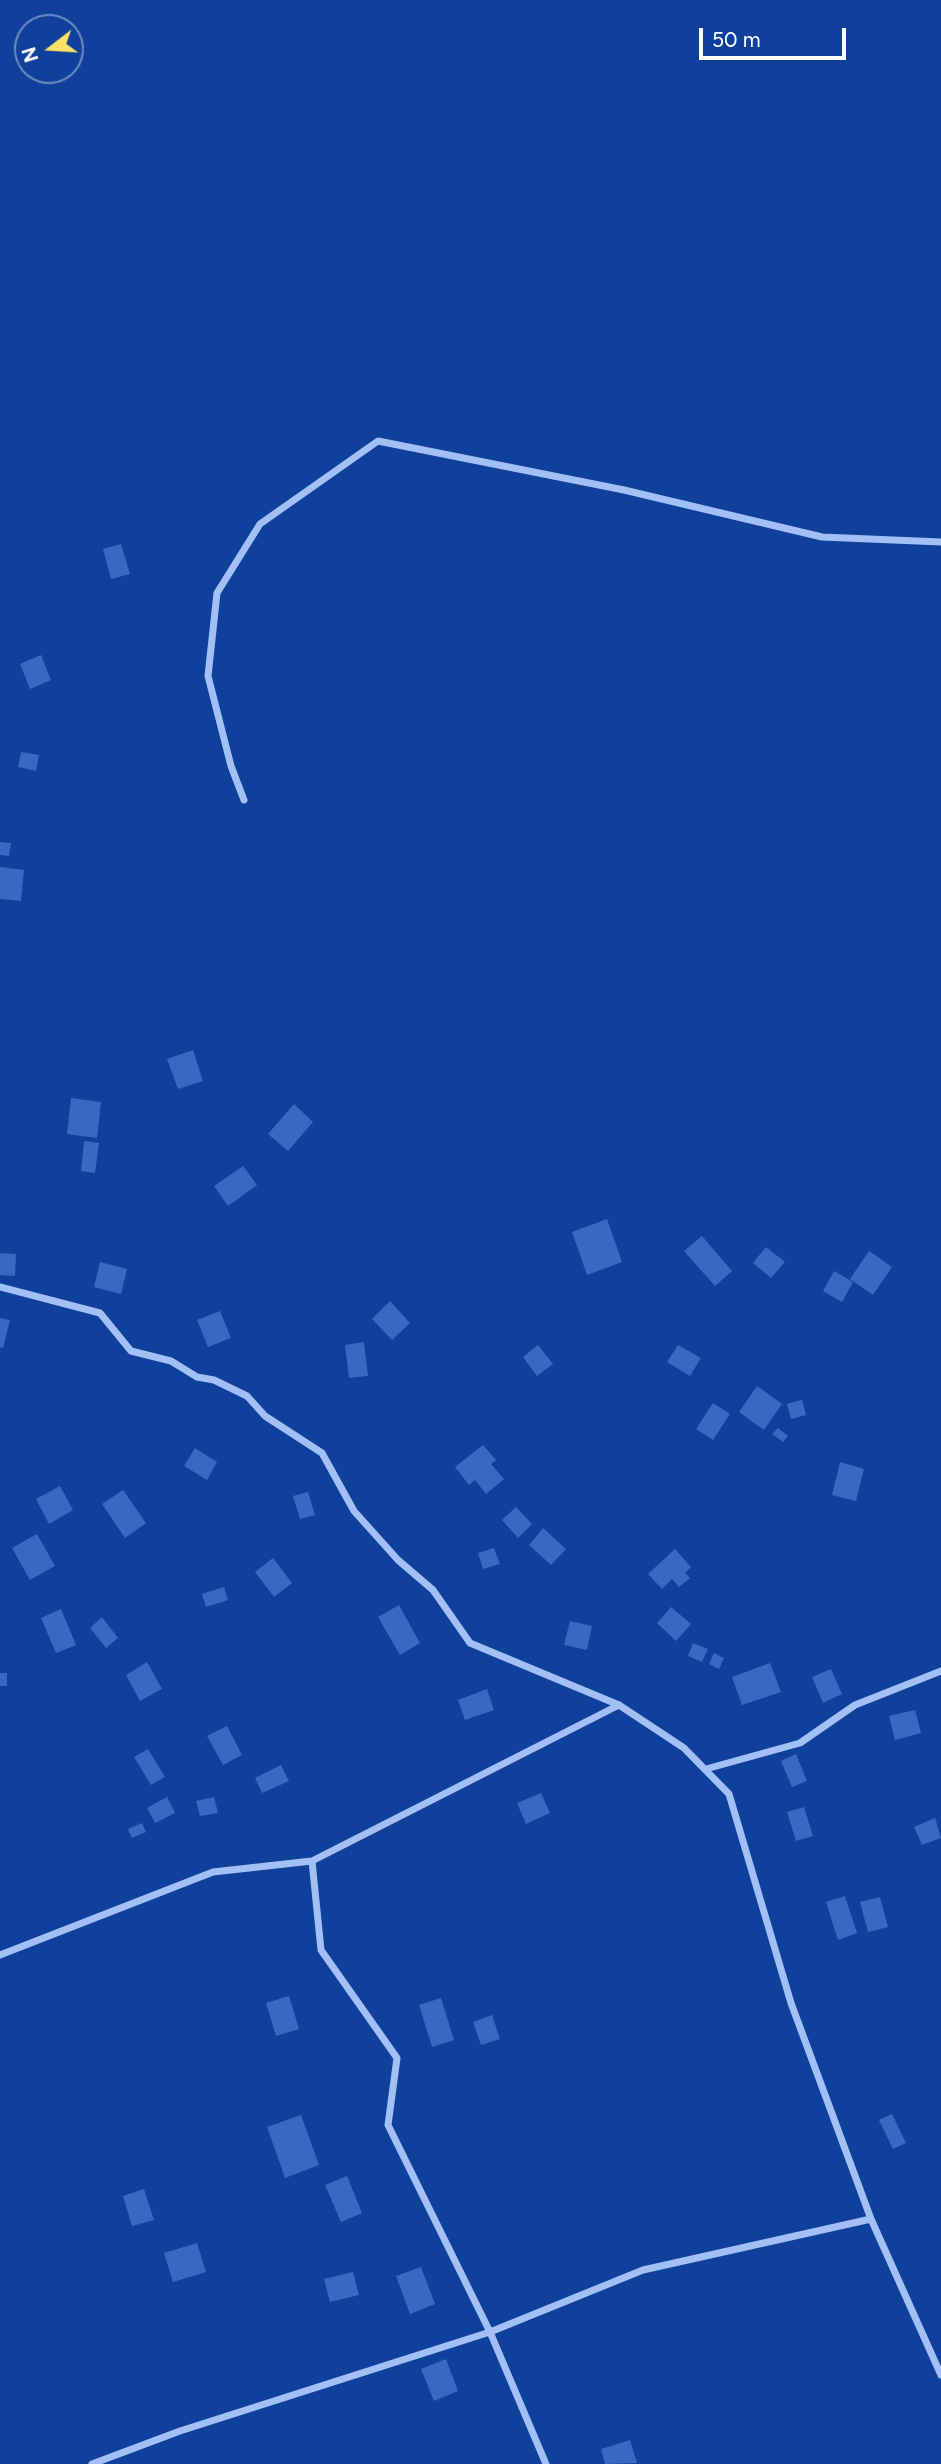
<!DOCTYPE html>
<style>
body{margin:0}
#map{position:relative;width:941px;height:2464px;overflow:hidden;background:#0f409b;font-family:Figtree,sans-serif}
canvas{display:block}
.north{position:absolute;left:14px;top:14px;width:70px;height:70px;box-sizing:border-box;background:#0f409b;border:2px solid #6f8cc3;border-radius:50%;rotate:253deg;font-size:19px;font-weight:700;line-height:28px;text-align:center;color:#fff}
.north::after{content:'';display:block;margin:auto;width:24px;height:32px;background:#ffe166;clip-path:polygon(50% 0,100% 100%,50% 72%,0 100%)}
.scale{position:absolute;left:699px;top:28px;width:147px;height:32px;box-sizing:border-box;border:4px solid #fff;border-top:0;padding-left:9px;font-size:21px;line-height:24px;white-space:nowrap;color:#fff;-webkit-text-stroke:5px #0f409b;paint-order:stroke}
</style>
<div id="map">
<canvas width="941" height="2464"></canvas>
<div class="north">N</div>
<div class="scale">50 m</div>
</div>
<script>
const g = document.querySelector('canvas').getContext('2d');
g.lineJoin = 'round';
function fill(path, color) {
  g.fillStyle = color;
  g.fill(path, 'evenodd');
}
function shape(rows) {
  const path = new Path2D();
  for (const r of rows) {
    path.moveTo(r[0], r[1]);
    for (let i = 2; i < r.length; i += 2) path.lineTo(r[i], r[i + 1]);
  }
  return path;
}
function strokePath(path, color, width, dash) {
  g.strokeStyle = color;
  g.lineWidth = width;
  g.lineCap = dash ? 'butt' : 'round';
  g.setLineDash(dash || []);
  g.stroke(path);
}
fill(shape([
 [121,544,130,574,111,579,103,549],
 [41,655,51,680,30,689,20,664],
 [21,752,39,755,36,771,18,767],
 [0,842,11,843,9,856,0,855],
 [0,867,24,870,21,901,0,899],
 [193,1050,203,1081,178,1089,167,1059],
 [71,1098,101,1102,97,1138,67,1134],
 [294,1104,313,1122,288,1151,268,1134],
 [84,1141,99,1143,95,1173,81,1171],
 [243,1166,257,1185,228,1206,214,1186],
 [607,1219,622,1262,587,1275,572,1232],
 [702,1236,732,1271,715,1286,684,1251],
 [766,1247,785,1262,771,1278,753,1263],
 [869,1251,892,1267,873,1295,850,1279],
 [0,1253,16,1254,15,1276,0,1275],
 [100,1262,127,1269,121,1294,94,1287],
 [834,1271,853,1282,842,1302,823,1291],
 [390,1301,410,1323,392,1340,372,1319],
 [220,1311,231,1338,208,1347,197,1320],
 [0,1318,10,1320,3,1348,0,1347],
 [364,1342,368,1376,349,1378,345,1345],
 [538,1345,553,1364,537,1376,523,1357],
 [678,1345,701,1358,690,1376,667,1362],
 [757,1386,782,1404,764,1430,739,1412],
 [802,1400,806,1415,791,1419,787,1404],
 [713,1403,730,1414,713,1440,696,1429],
 [778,1428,788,1436,783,1442,772,1434],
 [483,1445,496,1460,491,1464,504,1479,486,1494,475,1480,469,1485,455,1467],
 [195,1448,217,1462,207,1480,184,1466],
 [840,1462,864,1469,856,1501,832,1495],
 [60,1486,73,1510,49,1524,36,1499],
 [123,1490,146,1523,125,1538,102,1504],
 [308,1492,315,1515,300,1519,293,1496],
 [516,1507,532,1524,518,1538,502,1520],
 [543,1528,566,1549,551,1565,529,1545],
 [37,1534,55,1566,30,1580,12,1548],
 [494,1548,500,1564,483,1569,478,1553],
 [675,1549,691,1567,685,1573,690,1578,679,1587,672,1579,662,1589,648,1574],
 [273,1558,292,1583,274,1597,255,1572],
 [224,1587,228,1600,206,1607,202,1594],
 [399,1605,420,1643,400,1655,378,1617],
 [671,1607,691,1624,676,1641,657,1623],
 [61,1609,76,1645,56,1653,41,1618],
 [102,1617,118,1638,106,1648,90,1628],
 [570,1621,592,1626,587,1650,564,1645],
 [693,1643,708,1649,702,1662,688,1656],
 [714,1653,724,1658,719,1669,709,1664],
 [147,1662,162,1689,140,1701,126,1675],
 [770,1663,781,1692,742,1705,732,1677],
 [831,1669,842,1694,823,1703,812,1677],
 [0,1673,7,1673,7,1686,0,1686],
 [487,1689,494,1710,465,1720,458,1700],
 [915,1710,921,1733,895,1740,889,1716],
 [227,1726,242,1755,223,1765,207,1736],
 [148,1749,165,1777,151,1785,134,1757],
 [796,1754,807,1781,792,1787,781,1761],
 [281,1765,289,1781,262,1793,255,1778],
 [541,1793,550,1813,526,1824,517,1803],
 [167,1797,175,1813,155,1823,147,1808],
 [214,1797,218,1813,200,1816,196,1801],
 [804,1807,813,1836,796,1841,787,1812],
 [935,1818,941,1838,922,1845,914,1827],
 [142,1823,146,1832,132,1838,128,1829],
 [845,1896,857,1933,838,1940,826,1902],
 [880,1897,888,1927,868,1932,860,1902],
 [289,1996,299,2029,276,2036,266,2003],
 [441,1998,454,2040,432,2047,419,2005],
 [492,2015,500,2039,481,2045,473,2022],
 [892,2114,906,2143,893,2149,879,2120],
 [301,2115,319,2165,285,2178,267,2127],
 [347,2176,362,2213,341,2222,325,2185],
 [144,2189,154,2220,132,2226,123,2196],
 [197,2243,206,2272,173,2282,164,2253],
 [421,2267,435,2304,410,2314,396,2276],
 [353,2272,359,2295,330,2302,324,2279],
 [446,2359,458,2391,434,2401,421,2369],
 [630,2440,637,2463,605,2464,601,2449]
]), '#3869c2');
strokePath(shape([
 [244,800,231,766,208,676,217,593,260,524,378,441,624,490,822,537,941,542],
 [0,1287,100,1313,131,1351,171,1361,197,1377,214,1380,247,1396,265,1416,322,1453,354,1511,398,1560,433,1590,470,1643,619,1705,684,1748,729,1794,791,2003,871,2219,941,2375],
 [706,1769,800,1743,855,1705,941,1671],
 [312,1861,321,1950,397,2058,388,2125,490,2332,546,2464],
 [0,1955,213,1872,312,1861,619,1705],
 [92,2464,180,2431,490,2332,643,2270,871,2219]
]), '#a2c0f5', 7);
</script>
